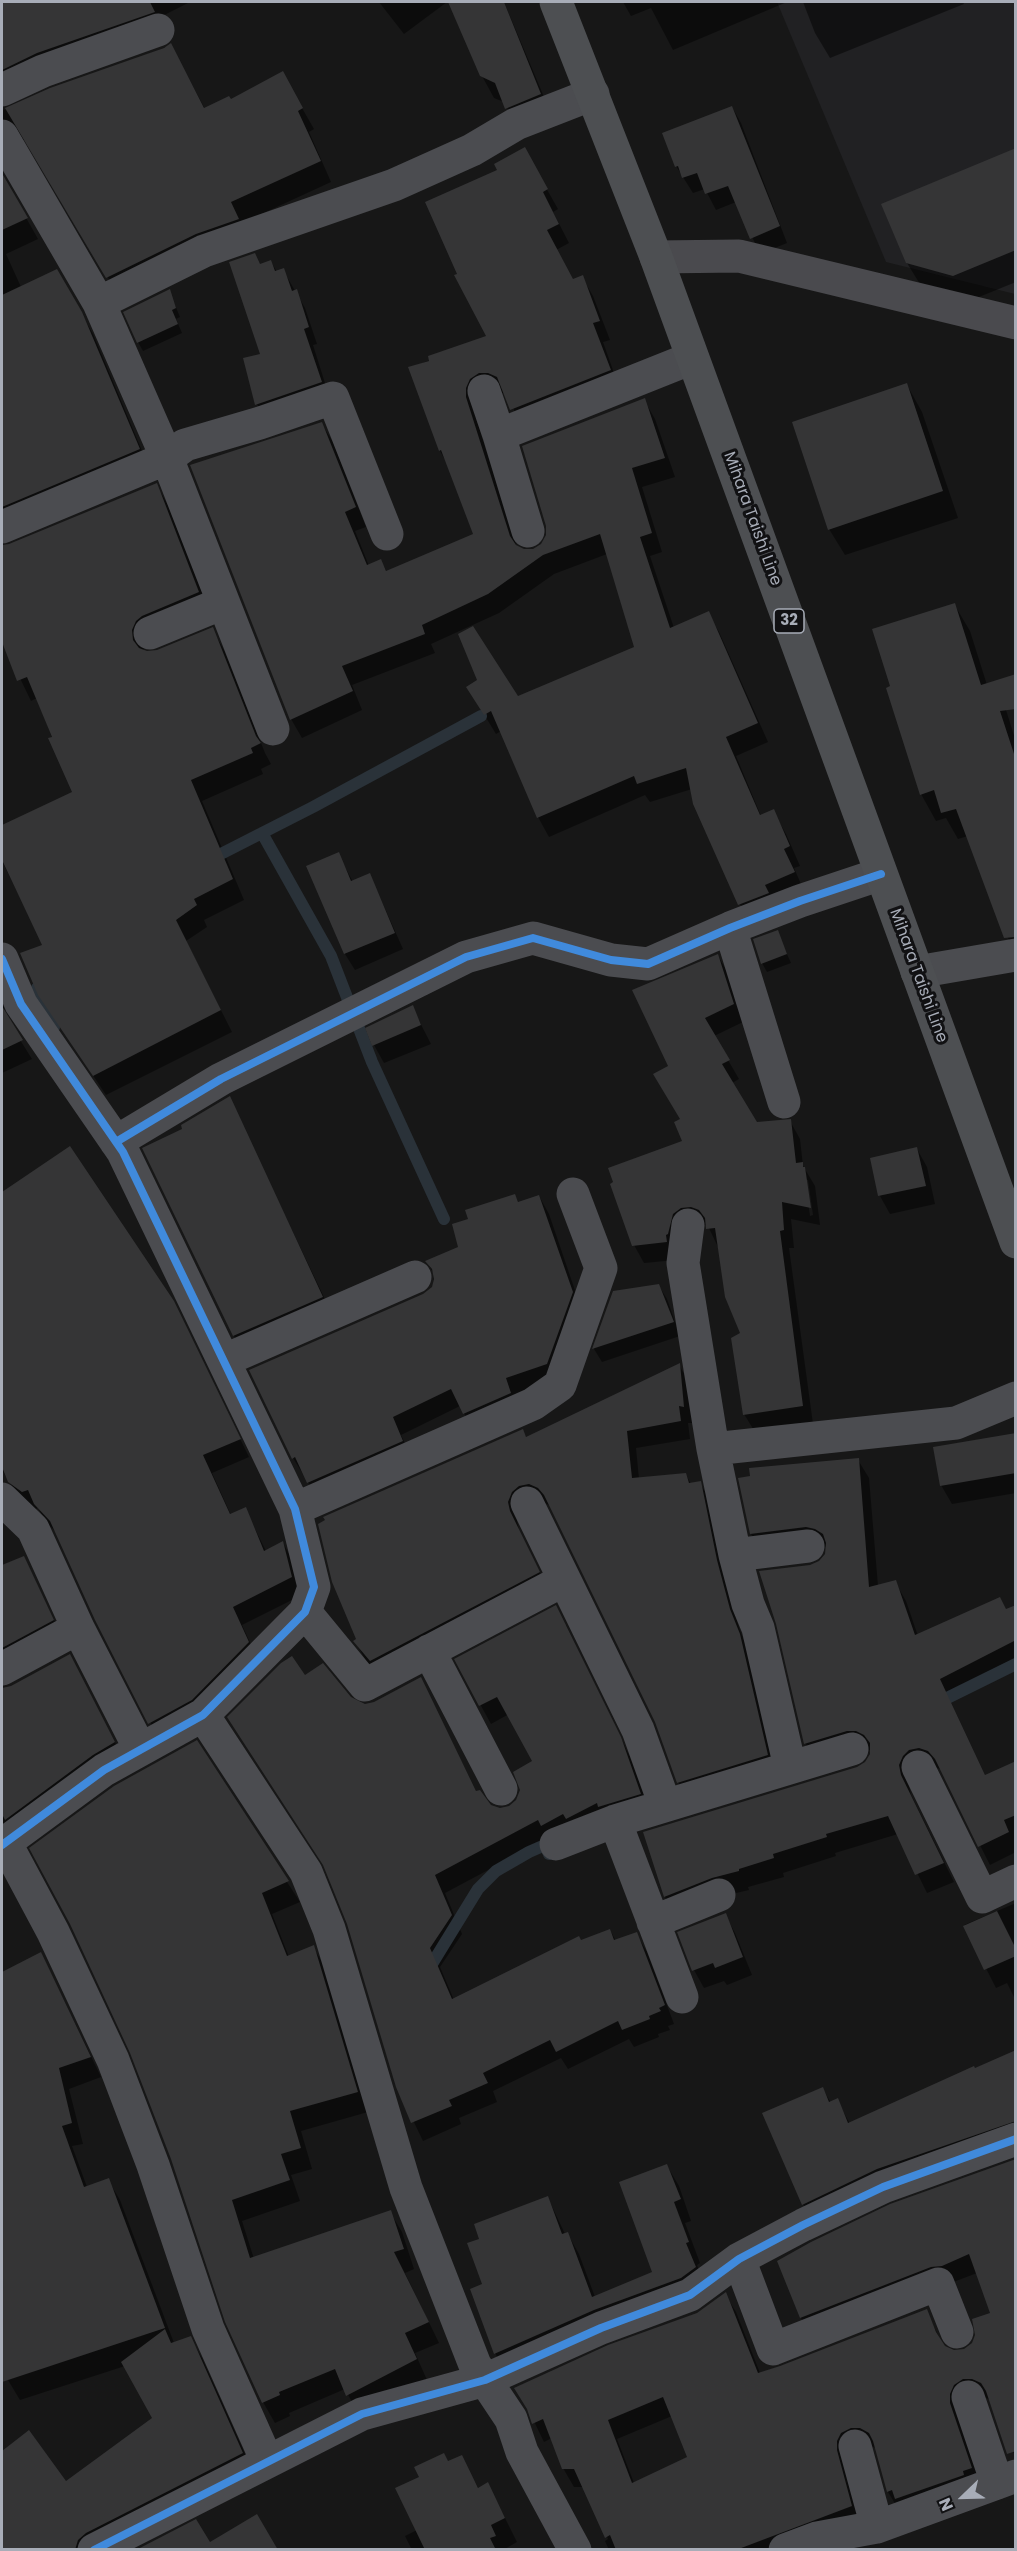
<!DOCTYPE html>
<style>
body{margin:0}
#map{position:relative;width:1017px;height:2551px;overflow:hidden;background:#171717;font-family:Poppins,sans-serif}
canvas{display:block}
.frame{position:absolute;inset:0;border:3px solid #a8adb8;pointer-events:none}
.north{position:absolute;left:933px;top:2467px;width:60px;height:60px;-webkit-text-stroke:4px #111113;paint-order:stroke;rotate:247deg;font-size:16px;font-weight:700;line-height:24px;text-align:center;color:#a8adb8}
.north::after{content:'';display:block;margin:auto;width:21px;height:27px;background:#a8adb8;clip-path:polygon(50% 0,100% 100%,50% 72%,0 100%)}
</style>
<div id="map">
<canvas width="1017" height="2551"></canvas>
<div class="frame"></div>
<div class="north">N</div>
</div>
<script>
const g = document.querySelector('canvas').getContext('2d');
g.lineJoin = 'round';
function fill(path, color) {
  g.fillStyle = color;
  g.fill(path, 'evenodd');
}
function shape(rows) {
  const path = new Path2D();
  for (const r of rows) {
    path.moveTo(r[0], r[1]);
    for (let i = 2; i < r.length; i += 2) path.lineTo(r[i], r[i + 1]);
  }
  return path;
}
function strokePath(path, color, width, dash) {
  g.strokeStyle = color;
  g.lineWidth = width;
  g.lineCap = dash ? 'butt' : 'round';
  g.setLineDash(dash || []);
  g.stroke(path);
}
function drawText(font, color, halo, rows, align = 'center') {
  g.font = font + ' Poppins,sans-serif';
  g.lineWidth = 6;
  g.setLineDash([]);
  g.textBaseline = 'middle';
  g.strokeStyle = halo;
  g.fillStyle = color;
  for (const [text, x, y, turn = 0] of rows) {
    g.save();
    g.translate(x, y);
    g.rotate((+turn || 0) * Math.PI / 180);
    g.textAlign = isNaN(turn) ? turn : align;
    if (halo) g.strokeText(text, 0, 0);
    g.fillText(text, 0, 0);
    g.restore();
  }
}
fill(shape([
 [777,2,1015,2,1015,294,886,262]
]), '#212123');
fill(shape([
 [2,2,190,2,2,97],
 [379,2,447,2,404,34],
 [450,2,504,2,552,116,519,129,504,102,494,98,482,76],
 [623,2,787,2,673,50,651,8,631,16],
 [803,2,963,2,964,4,830,58,815,33],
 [171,45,205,109,230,101,282,73,314,129,309,132,331,182,242,223,120,298,32,147,24,140,14,138,2,143,2,110,10,109],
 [732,107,741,123,787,243,760,254,736,202,716,210,705,189,693,193,676,166],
 [524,149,558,209,553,212,569,243,556,250,573,281,582,277,593,296,610,340,603,342,620,390,523,429,507,395,500,392,476,418,517,548,524,551,533,551,543,544,644,400,655,419,675,477,642,487,662,552,650,556,674,628,708,613,719,632,768,742,736,756,761,816,773,811,786,834,800,866,794,868,804,891,751,923,740,904,692,789,650,802,645,795,549,837,538,817,501,731,496,734,468,688,517,698,636,648,607,554,554,574,499,613,431,644,435,653,352,685,362,710,302,738,291,719,321,423,333,442,366,527,355,531,369,566,381,561,387,572,475,535,448,465,440,451,410,368,489,337,459,274,499,171],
 [1016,149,1016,282,969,301,923,289,907,263],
 [2,175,38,239,6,254,21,287,57,271,93,334,150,470,2,534],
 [271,262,277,272,283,270,305,308,317,344,313,345,330,399,266,420,257,404,262,355,260,265],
 [169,291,180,317,176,319,182,333,143,351,138,342],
 [907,385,922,412,958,518,845,555,829,529],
 [156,485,168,505,210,613,147,642,143,651,157,652,212,629,224,650,265,753,271,764,261,769,263,774,202,801,244,900,204,920,207,927,186,941,232,1032,106,1095,39,994,44,946,2,861,2,827,73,793,37,698,31,701,2,641,2,547,10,546],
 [954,604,970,631,987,685,1006,710,1016,742,1016,952,1004,931,968,836,958,839,946,818,936,821,921,794,892,687],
 [338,854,353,882,370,875,403,949,355,970,345,954,308,867],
 [777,932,791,963,767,972,762,963],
 [718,956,728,973,743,1022,714,1036,739,1079,732,1083,756,1124,790,1121,800,1139,803,1166,815,1186,820,1225,791,1219,794,1248,789,1248,813,1424,755,1432,744,1414,742,1334,718,1247,708,1226,701,1224,676,1260,644,1263,634,1245,684,1142,682,1120,670,1066],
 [805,1180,808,1180,813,1215,810,1216],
 [2,1003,10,1024,32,1059,2,1073],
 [412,1007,431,1044,384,1063,374,1045],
 [229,1098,332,1314,244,1352,234,1336,184,1129],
 [69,1148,173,1302,249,1457,212,1473,231,1515,245,1509,266,1551,283,1543,293,1561,302,1595,242,1625,258,1660,160,1741,96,1619,58,1534,46,1522,38,1508,33,1510,20,1500,2,1470,2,1193],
 [917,1149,927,1167,935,1204,890,1214,880,1196],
 [515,1196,519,1203,539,1196,549,1214,582,1311,557,1381,474,1431,460,1406,401,1435,412,1458,319,1500,293,1458,424,1295,433,1287,434,1274,427,1262,460,1247,470,1220],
 [659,1286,667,1299,680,1336,602,1362,594,1349,614,1293],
 [679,1365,689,1382,693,1423,688,1423,690,1439,636,1448,639,1479,686,1475,691,1484,700,1483,710,1500,726,1579,739,1628,749,1653,777,1772,688,1799,678,1782,656,1721,549,1505,540,1501,517,1521,519,1530,548,1589,381,1678,365,1659,355,1641,522,1431,527,1438],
 [1016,1438,1016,1493,952,1504,941,1485],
 [858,1460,869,1478,878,1586,895,1582,906,1601,918,1636,1016,1608,1016,1664,949,1698,986,1777,1016,1763,1016,1852,990,1865,944,1774,940,1769,930,1766,909,1785,911,1795,954,1882,927,1893,898,1834,835,1853,836,1856,783,1873,784,1877,748,1887,749,1890,723,1896,676,1915,665,1897,645,1833,858,1768,867,1762,872,1751,867,1749,816,1762,805,1743,811,1566,820,1563,826,1554,827,1547,818,1545,762,1552,751,1534],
 [24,1557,64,1641,2,1676,2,1566],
 [566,1625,630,1757,650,1812,550,1837,445,1893,462,1934,440,1967,454,2000,610,1930,616,1941,636,1934,647,1952,674,2024,668,2026,670,2030,658,2034,659,2037,634,2047,629,2039,568,2069,561,2058,493,2091,497,2102,459,2118,461,2124,423,2141,397,2087,348,1923,305,1677,365,1705,374,1703,421,1679,477,1793,491,1806,500,1809,510,1807,518,1800,534,1762,509,1714,491,1724,456,1660],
 [69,1656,126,1763,2,1854,2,1689,11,1687],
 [196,1742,300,1902,272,1914,289,1957,313,1947,325,1967,368,2112,301,2131,312,2169,291,2175,300,2201,242,2221,254,2259,390,2212,402,2232,414,2269,405,2273,439,2343,415,2353,427,2380,359,2415,345,2389,289,2413,290,2416,275,2423,263,2402,227,2322],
 [1016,1903,1016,2001,1007,1983,996,1988,964,1925],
 [725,1914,735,1933,752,1975,727,1985,724,1981,704,1988,694,1970],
 [41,1953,101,2077,69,2089,83,2144,72,2146,87,2187,108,2180,120,2200,174,2343,190,2338,202,2358,254,2474,106,2550,2,2550,2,2461,58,2533,66,2483,154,2418,125,2366,20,2400,8,2380,2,2360,2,2234,10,2232,2,2208,2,1973],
 [1016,2052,1016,2141,813,2223,803,2204,823,2089,831,2103,837,2100,850,2124],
 [1016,2161,1016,2456,1003,2439,991,2400,984,2397,982,2487,899,2510,888,2492,877,2449,871,2446,861,2524,793,2550,609,2550,605,2541,608,2539,584,2487,574,2487,563,2468,552,2438,544,2442,529,2411,697,2314,725,2294,736,2312,760,2373,780,2368,926,2311,944,2347,955,2352,965,2351,972,2345,992,2314,977,2273,812,2336,801,2318,779,2262],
 [672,2416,688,2457,634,2483,617,2439],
 [667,2166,679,2186,691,2221,685,2223,700,2263,697,2265,707,2289,507,2374,495,2353,484,2285,481,2240,548,2198,565,2234,567,2233,579,2254,595,2297,654,2273],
 [461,2457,479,2489,488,2484,517,2542,503,2550,412,2550,405,2536,417,2530,449,2463]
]), '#0007');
strokePath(shape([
 [262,833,331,956,372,1062,444,1219],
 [209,860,313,807,481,716],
 [37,988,54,1027],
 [935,1704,1016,1664],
 [427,1972,478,1889,496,1871,529,1852,545,1845,549,1854]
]), '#2a3239', 12);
fill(shape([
 [2,2,150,2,155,12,37,53,2,70],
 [448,2,504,2,541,94,505,109,495,83,480,76],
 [171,43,204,108,229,96,231,99,283,71,303,108,298,111,321,161,231,202,239,219,196,234,106,278,5,108,50,88,164,48],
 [732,106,780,226,750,239,728,186,705,194,697,173,682,178,678,166,675,167,662,133],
 [525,147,548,189,543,192,559,224,547,230,573,279,583,275,600,321,593,323,611,370,510,410,497,377,488,373,479,373,470,379,466,388,466,397,510,536,516,545,524,549,533,549,541,544,546,535,546,526,522,446,645,398,665,458,632,468,652,533,640,537,670,628,709,611,758,723,726,737,760,815,774,809,790,846,784,849,795,872,765,885,769,893,738,905,693,804,686,768,637,784,634,776,537,818,491,711,484,715,466,687,477,680,458,634,473,626,518,696,634,647,600,534,543,555,488,594,422,625,425,634,342,666,353,691,290,720,190,465,322,422,356,507,345,512,367,565,381,559,386,571,473,534,441,450,439,451,408,367,429,361,428,356,486,336,454,275,457,274,425,202,497,170,494,164],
 [1016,148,1016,250,953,276,906,263,881,204],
 [3,175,28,218,2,230,2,176],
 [255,253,260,264,271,260,275,271,284,268,292,291,297,289,309,327,304,329,322,382,255,405,243,358,260,354,229,262],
 [57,269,82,312,140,449,2,507,2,295],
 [170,289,176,308,172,310,178,324,137,343,123,312],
 [907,383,943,491,828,530,792,422],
 [157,483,199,592,142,616,136,621,132,630,133,640,139,648,147,651,157,650,213,627,256,736,261,743,251,748,253,753,191,780,233,879,194,899,197,905,176,920,221,1010,93,1076,38,995,20,953,42,945,2,860,2,825,72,792,48,738,52,737,27,677,17,681,2,642,2,545,9,544],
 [955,603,981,685,1016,674,1016,709,1000,711,1016,760,1016,937,1004,938,956,809,941,813,934,790,920,795,886,688,890,686,872,629],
 [339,852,351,881,370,873,395,933,344,954,306,866],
 [778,930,787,954,761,964,753,939],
 [718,954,734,1004,705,1018,730,1060,722,1064,757,1122,791,1119,796,1163,803,1162,803,1167,805,1167,811,1208,782,1202,784,1230,780,1231,803,1406,743,1415,731,1338,740,1333,725,1297,715,1228,706,1229,705,1218,699,1210,691,1207,681,1208,673,1214,668,1234,666,1235,667,1242,632,1246,610,1184,613,1182,608,1168,682,1141,674,1122,680,1119,653,1074,668,1066,632,990],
 [413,1005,421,1025,372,1046,365,1028],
 [2,1006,23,1040,2,1050],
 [230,1096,323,1297,233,1336,142,1148,182,1129,181,1125],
 [70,1146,174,1301,241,1439,203,1455,230,1514,246,1507,264,1551,283,1541,292,1577,233,1607,249,1642,192,1700,148,1724,95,1620,50,1521,34,1504,28,1490,22,1492,8,1482,2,1467,2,1192],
 [917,1147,926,1186,878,1196,870,1158],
 [515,1194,518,1202,539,1195,573,1292,547,1364,506,1378,511,1393,463,1414,451,1389,393,1417,403,1441,307,1483,295,1457,292,1459,249,1370,423,1294,432,1287,434,1279,432,1269,425,1261,458,1247,452,1224,468,1219,465,1210],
 [659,1284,674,1322,592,1349,613,1291],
 [680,1363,684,1407,679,1406,681,1421,627,1431,632,1478,686,1473,689,1483,701,1481,717,1560,730,1609,740,1634,768,1755,677,1783,655,1722,544,1495,538,1488,529,1484,519,1486,512,1492,508,1502,510,1511,540,1572,370,1661,353,1641,356,1639,332,1582,318,1524,325,1520,323,1517,523,1429,526,1437],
 [1016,1433,1016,1473,940,1486,933,1447],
 [859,1458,869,1587,896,1580,915,1635,1000,1597,1006,1609,1016,1605,1016,1640,940,1679,985,1775,1016,1761,1016,1815,1004,1820,1009,1832,978,1847,935,1759,928,1751,919,1748,909,1750,903,1756,899,1765,901,1775,944,1863,915,1875,888,1816,826,1834,827,1837,773,1854,774,1858,739,1869,739,1871,712,1878,664,1897,643,1832,857,1767,865,1762,870,1754,870,1743,864,1735,856,1731,847,1731,804,1744,776,1624,759,1571,810,1565,819,1561,825,1554,826,1543,823,1534,815,1529,806,1527,750,1534,738,1478,750,1476,749,1468],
 [24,1556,54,1620,2,1648,2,1565],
 [556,1605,621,1737,641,1794,598,1807,597,1803,566,1819,563,1814,541,1826,538,1820,435,1875,452,1915,430,1948,452,1999,579,1936,581,1940,610,1929,614,1940,637,1932,665,2005,659,2008,661,2011,649,2016,650,2019,622,2030,618,2021,556,2052,550,2040,483,2073,488,2083,449,2100,452,2106,411,2123,396,2087,347,1924,323,1865,227,1717,281,1663,292,1656,305,1675,323,1663,351,1697,365,1704,374,1702,421,1677,476,1791,480,1790,491,1805,500,1808,509,1806,516,1800,520,1790,513,1772,532,1761,497,1697,479,1706,454,1659],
 [70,1654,115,1742,93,1755,5,1820,2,1814,2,1688,11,1686],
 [197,1740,289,1881,262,1893,287,1956,314,1945,358,2092,290,2111,301,2148,281,2154,290,2180,232,2200,250,2258,391,2210,404,2249,394,2252,429,2322,405,2333,417,2359,346,2396,335,2369,279,2392,280,2395,262,2403,225,2322,171,2159,130,2053,70,1924,29,1848,114,1786],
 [997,1911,1016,1949,1016,1956,984,1970,963,1926],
 [726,1913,743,1957,715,1968,713,1963,692,1971,677,1932],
 [41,1952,91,2057,59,2068,72,2123,62,2126,84,2187,109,2178,165,2328,2,2382,2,1972],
 [1016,2050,1016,2121,877,2169,802,2205,762,2113,823,2087,829,2102,838,2098,848,2123,974,2066,975,2068],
 [1016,2159,1016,2451,1007,2454,986,2391,981,2383,972,2379,963,2379,954,2385,950,2394,950,2403,972,2468,963,2471,964,2475,895,2499,892,2490,887,2492,873,2441,869,2433,860,2428,851,2428,841,2433,837,2441,837,2450,852,2506,736,2550,616,2550,610,2535,605,2538,574,2469,562,2469,543,2419,532,2424,527,2409,514,2388,608,2345,697,2313,726,2292,758,2373,780,2366,927,2309,936,2332,945,2346,954,2350,964,2349,972,2343,975,2335,972,2319,990,2313,969,2254,942,2266,931,2267,800,2318,777,2261,811,2242,890,2204],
 [663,2397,687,2457,632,2483,608,2420],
 [667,2164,681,2199,674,2202,689,2242,686,2243,696,2267,681,2278,594,2310,494,2354,470,2289,482,2284,467,2243,479,2239,474,2224,548,2196,562,2234,568,2232,592,2297,652,2272,619,2182],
 [165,2329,171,2343,191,2336,243,2453,86,2533,78,2540,75,2550,2,2550,2,2451,29,2430,66,2481,152,2418,121,2362],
 [444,2453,448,2461,462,2455,478,2488,488,2482,505,2518,491,2525,496,2536,490,2538,496,2550,425,2550,395,2488,419,2477,414,2467],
 [257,2514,278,2550,136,2550,196,2519,210,2542]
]), '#353536');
strokePath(shape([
 [2,90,43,71,158,30],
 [2,136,99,303,167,458,273,729],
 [99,303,204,251,394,185,472,150,516,124,593,94],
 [484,391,499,435],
 [2,527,167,458,185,445,260,423,333,398,387,534],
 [528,531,499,435,692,358],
 [150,633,223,603],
 [730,928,784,1102],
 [2,959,21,1004,123,1152,295,1509,314,1587,305,1612,203,1715,104,1770,2,1845],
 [917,972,1016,955],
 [116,1142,221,1079,466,957,533,938,611,960,648,964,730,928,800,901,881,874],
 [688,1225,683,1263,713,1449,735,1555,748,1604,758,1628,790,1767],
 [225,1360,415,1277],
 [713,1449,956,1423,1016,1398],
 [2,1499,33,1529,78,1628,140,1749],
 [527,1503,638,1730,665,1805],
 [295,1509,533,1404,560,1385,601,1268,573,1194],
 [735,1555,808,1546],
 [305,1612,365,1685,564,1580],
 [429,1651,501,1789],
 [2,1669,78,1628],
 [203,1715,306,1872,329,1929,406,2188,475,2365,511,2419,522,2452,575,2550],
 [918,1767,982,1897,1016,1881],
 [615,1821,682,1997],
 [5,1842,53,1932,113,2060,153,2165,208,2329,267,2461],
 [556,1844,615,1821,852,1749],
 [653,1922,719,1895],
 [739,2259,773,2349,938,2284,957,2332],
 [968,2397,997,2483],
 [855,2446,877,2527],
 [94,2550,362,2414,485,2380,601,2328,690,2295,739,2259,803,2225,883,2187,1016,2139],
 [785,2550,817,2538,877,2527,1016,2476]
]), '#4b4c50', 33);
strokePath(shape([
 [656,257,739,256,1016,323]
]), '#4a4a4e', 33);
strokePath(shape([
 [556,2,656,257,1016,1242]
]), '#4d4f52', 33);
strokePath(shape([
 [2,959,21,1004,123,1152,295,1509,314,1587,305,1612,203,1715,104,1770,2,1845],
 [116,1142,221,1079,466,957,533,938,611,960,648,964,730,928,800,901,881,874],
 [94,2550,362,2414,485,2380,601,2328,690,2295,739,2259,803,2225,883,2187,1016,2139]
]), '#408adc', 8);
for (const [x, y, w] of [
 [789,621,30]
]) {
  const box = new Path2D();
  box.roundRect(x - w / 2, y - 12, w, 24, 4.5);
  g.fillStyle = '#111113';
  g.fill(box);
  strokePath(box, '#a8adb8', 1.5);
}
drawText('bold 15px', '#a8adb8', null, [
 ["32",789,621]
]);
drawText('16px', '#a8adb8', '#111113', [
 ["Mihara Taishi Line",752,519,70],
 ["Mihara Taishi Line",918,976,70]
]);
</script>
